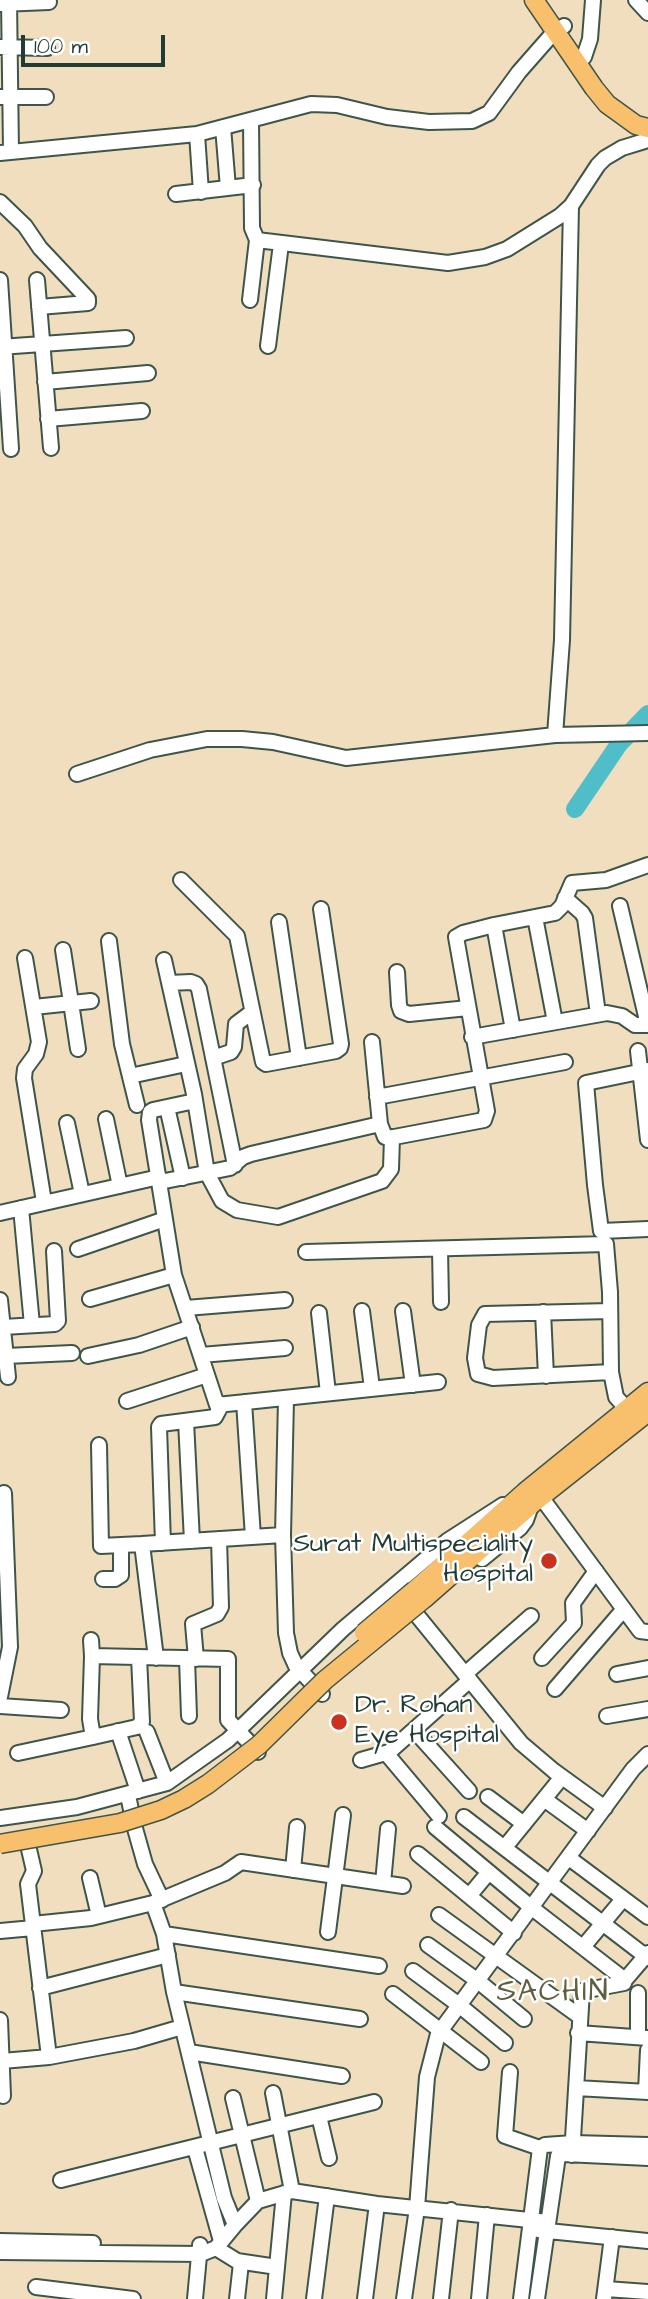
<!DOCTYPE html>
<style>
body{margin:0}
#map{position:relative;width:648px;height:2299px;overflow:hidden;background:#f0debf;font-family:"Architects Daughter",sans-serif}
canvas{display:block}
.scale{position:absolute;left:21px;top:35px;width:144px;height:32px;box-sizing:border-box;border:4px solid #1f3d34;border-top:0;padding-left:9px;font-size:21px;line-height:24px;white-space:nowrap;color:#1f3d34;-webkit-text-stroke:5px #fff;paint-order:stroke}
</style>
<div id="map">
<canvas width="648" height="2299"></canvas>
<div class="scale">100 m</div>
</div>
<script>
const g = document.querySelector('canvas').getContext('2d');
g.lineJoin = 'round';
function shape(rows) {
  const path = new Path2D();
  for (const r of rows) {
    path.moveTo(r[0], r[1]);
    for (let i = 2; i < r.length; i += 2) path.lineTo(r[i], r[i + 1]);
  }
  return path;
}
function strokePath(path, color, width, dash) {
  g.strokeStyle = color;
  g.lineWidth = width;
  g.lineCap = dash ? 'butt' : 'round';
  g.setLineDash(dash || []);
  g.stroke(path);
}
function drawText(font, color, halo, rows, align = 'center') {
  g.font = font + ' "Architects Daughter",sans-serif';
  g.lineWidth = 5;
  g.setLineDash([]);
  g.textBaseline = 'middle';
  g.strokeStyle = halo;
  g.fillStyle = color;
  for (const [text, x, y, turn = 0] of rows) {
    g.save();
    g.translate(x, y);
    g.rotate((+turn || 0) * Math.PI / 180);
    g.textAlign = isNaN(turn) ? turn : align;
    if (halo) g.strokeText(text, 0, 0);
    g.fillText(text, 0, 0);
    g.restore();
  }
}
strokePath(shape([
 [575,809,619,744,648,714]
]), '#50bec8', 18);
const minor = shape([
 [9,0,11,151],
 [636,0,648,13],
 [1,4,49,2],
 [0,47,47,48],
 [584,57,590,39,593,0],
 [0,97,46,97],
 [251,120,252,228,257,240],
 [223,127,228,188],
 [197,134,201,192],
 [0,153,197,134,311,104,337,105,387,117,429,122,472,121,489,113,519,72,555,31,564,26],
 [176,194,253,185],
 [0,202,25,226,40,248,88,299,88,303,39,307],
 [0,280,11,449],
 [37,280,51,448],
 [250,300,257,240,448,263,485,257,507,249,560,216,571,206,598,165,605,158,622,148,648,140],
 [268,346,281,244],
 [0,347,126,338],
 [45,382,148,373],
 [48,419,142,411],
 [555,735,562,640,571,206],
 [77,774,150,750,207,739,242,739,273,742,346,758,555,735,648,733],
 [181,880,237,936,263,1062,266,1064,336,1051,340,1048,341,1044,321,909],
 [565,898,582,913,585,918,598,1014],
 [620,906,648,1025],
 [535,917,555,1022],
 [279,922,299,1058],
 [494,925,513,1030],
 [109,941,122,1044,137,1105],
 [63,950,78,1049],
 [25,958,39,1042,36,1054,25,1069,24,1078,44,1202],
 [164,960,194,1094,207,1173,222,1201,237,1210,278,1217,382,1181,391,1169,392,1137],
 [397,972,399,1005,401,1011,409,1014,468,1008],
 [169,983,191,982,196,984,199,989,235,1165],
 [34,1007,91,1001],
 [472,1037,607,1013,622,1016,635,1025,647,1025],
 [372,1042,380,1124,385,1137,389,1138,484,1120,487,1111,456,937,463,933,494,925,555,913,562,906,572,883,606,880,648,865],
 [638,1051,648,1140],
 [213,1058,231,1052,234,1047,236,1024,252,1012],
 [648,1070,586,1083,595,1185,601,1231,648,1229],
 [130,1076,186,1064],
 [377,1097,565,1062],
 [195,1101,153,1110,150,1112,149,1120,174,1275,217,1405,438,1382],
 [167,1107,183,1178],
 [106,1119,120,1186],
 [67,1123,82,1194],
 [160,1182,230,1168,243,1157,251,1154,380,1124],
 [21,1208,32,1325],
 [0,1213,159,1177],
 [78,1249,165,1219],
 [440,1249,441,1302],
 [306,1252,606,1244,610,1292,611,1372,616,1397,627,1409],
 [90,1299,174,1275],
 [0,1300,8,1377],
 [186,1308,285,1300],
 [362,1311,372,1388],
 [403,1311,413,1385],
 [610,1311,485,1314,479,1325,475,1358,478,1374,493,1378,611,1372],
 [543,1312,546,1376],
 [319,1313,328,1393],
 [3,1327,55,1324,58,1321,54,1251],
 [201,1355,285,1348],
 [6,1356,72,1353],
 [88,1356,139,1345,192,1327],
 [286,1399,283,1535,286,1633,290,1653,296,1666,322,1694],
 [127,1401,207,1375],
 [244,1402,253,1537],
 [186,1421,192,1541],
 [99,1445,101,1546,142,1544,156,1658],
 [541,1497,640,1631,648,1632],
 [163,1543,159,1427,161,1424,215,1417,222,1404],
 [142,1544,283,1535],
 [482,1559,520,1528,526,1520,531,1506],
 [103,1579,115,1579,121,1575,121,1545],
 [416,1614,521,1743,554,1771,605,1808],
 [91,1640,92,1656,228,1659,228,1720,258,1752],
 [92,1656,90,1719,93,1737,137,1727,142,1722,139,1657],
 [542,1658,574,1623,573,1603,596,1571],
 [187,1659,189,1716],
 [196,1659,193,1624,217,1614,221,1607,219,1539],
 [465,1674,531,1616],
 [617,1674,648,1668],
 [555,1689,624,1609],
 [0,1697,10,1647,4,1493],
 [0,1706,61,1710],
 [607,1716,648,1709],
 [414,1730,469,1791],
 [118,1731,138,1791],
 [147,1732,167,1783],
 [18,1753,93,1737],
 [386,1753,439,1816],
 [361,1760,389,1752,470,1680],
 [128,1795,134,1825,145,1864,162,1900],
 [488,1797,524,1824],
 [544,1799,588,1831],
 [464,1817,648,1958],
 [0,1818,77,1807,167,1783,228,1740,343,1629,447,1541,503,1505],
 [435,1827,532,1908,625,1980,624,1983,582,1991,572,2155],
 [28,1845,34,1871,28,1884,49,2057,134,2041,182,2027],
 [505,1847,562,1777],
 [418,1854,514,1933],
 [569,1858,648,1917],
 [293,1870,297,1827],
 [90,1878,99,1916],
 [383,1883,388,1829],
 [469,1896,489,1872],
 [153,1903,164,1934,174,1992,224,2198,235,2225],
 [439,1915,579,2016],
 [33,1924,91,1918,153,1903,225,1873,241,1862,403,1886],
 [0,1931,33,1928],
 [328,1932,343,1815],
 [164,1934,379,1966],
 [428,1945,478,1981,524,2019],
 [583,1947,623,1899],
 [413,1971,459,2005,505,2043],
 [625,1980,648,1953],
 [40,1988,168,1955],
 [174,1992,360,2019],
 [638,1993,638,2037],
 [393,1994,481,2062],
 [0,2020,3,2096],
 [578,2033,648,2038],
 [189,2052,342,2076],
 [2,2061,49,2057],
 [510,2072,505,2136,540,2148],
 [576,2088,648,2092],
 [646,2091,648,2050],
 [273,2093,292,2191],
 [233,2098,258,2201],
 [319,2116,329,2158],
 [195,2148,221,2241],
 [61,2180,374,2102],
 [538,2230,648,2241],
 [0,2241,93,2243],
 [216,2248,237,2261,277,2267],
 [0,2252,201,2254,216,2248,235,2225,258,2201,292,2191,377,2204,548,2222],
 [36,2287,133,2299],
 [606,2289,648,2292],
 [195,2299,200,2245],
 [237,2299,241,2263],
 [274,2299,284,2193],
 [314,2299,327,2196],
 [365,2299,377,2204],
 [404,2299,417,2208,427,2077,438,2034,633,1769,648,1754],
 [441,2299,451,2210],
 [479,2299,487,2215],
 [521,2299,540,2148,545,2145,573,2143,648,2145],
 [537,2299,558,2156,565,2154,648,2158],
 [604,2299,612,2237]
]);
const major = shape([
 [534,0,594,88,607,104,636,125,648,128],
 [415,1590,525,1492,648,1392],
 [425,1598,532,1504,648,1412]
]);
strokePath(minor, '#3e5549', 18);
strokePath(major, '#3e5549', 21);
strokePath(minor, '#fff', 14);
strokePath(major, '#f8bf6c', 18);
const majorBridge = shape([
 [364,1633,415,1590],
 [0,1844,120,1823,161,1810,184,1799,208,1784,259,1745,325,1680,425,1598]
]);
strokePath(majorBridge, '#3e5549', 21, []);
strokePath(majorBridge, '#f8bf6c', 18);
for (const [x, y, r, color] of [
 [549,1561,9,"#c8321e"],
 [339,1722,9,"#c8321e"]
]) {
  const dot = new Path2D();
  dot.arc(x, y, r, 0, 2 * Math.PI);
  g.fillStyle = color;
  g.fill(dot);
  strokePath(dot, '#fff', 2.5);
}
drawText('26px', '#1f3d34', '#fff', [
 ["Surat Multispeciality",533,1546],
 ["Hospital",533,1576],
 ["Dr. Rohan",355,1707,"left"],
 ["Eye Hospital",355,1737,"left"]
], 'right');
g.letterSpacing = '2px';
drawText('30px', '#5f6042', '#fff', [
 ["SACHIN",553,1994]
]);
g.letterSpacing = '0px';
</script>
